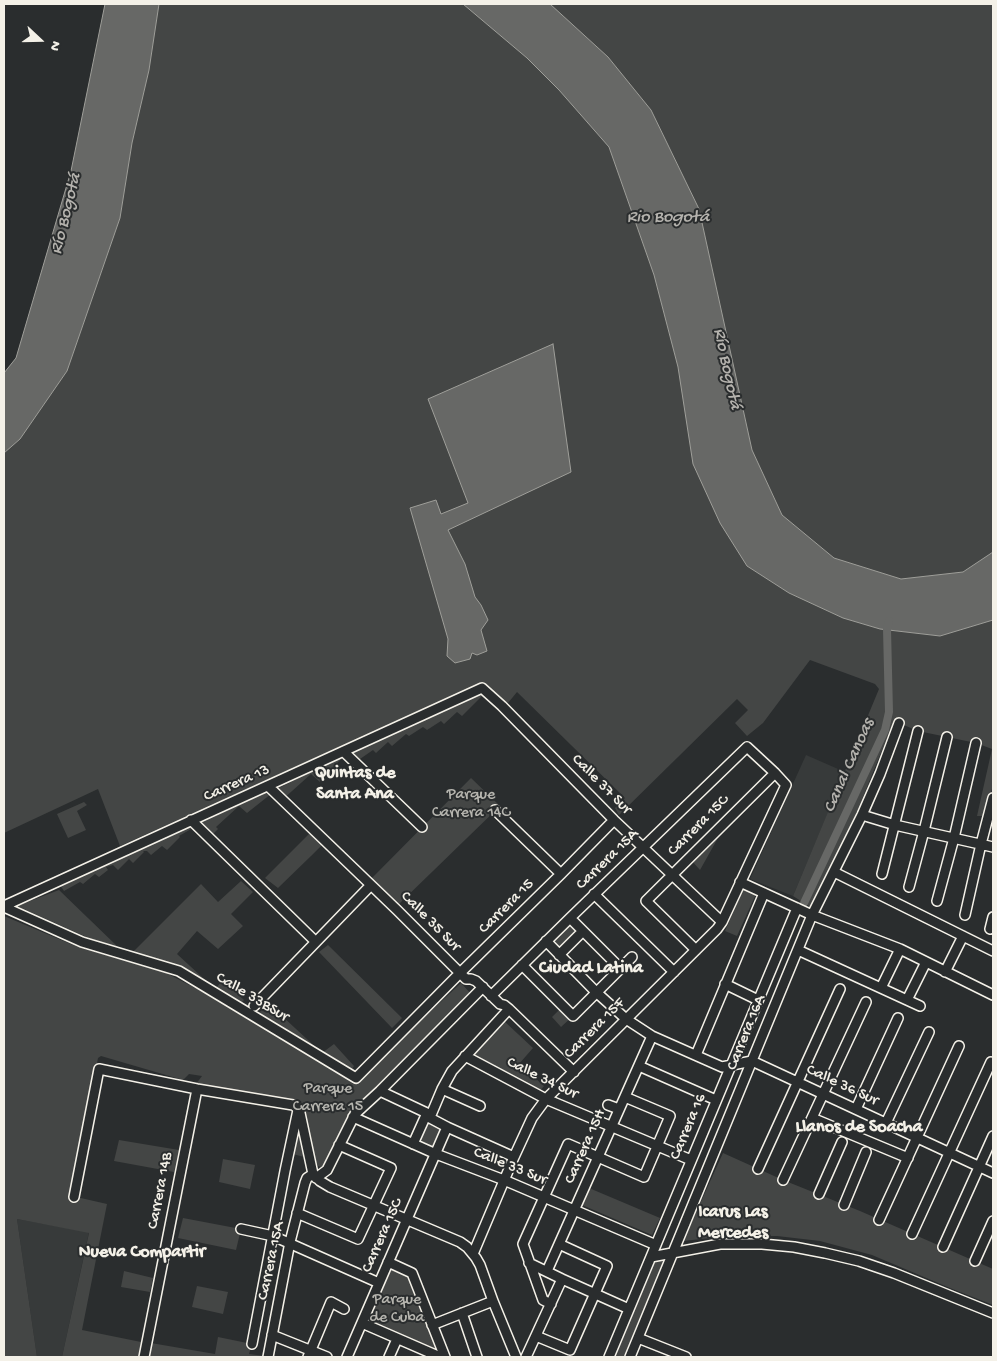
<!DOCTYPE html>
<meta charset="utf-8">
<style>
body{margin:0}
#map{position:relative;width:997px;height:1361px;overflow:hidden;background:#2a2d2e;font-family:"Gochi Hand",sans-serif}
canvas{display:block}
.frame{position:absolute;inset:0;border:5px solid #f4f1e8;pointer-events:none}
.north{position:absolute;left:15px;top:15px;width:50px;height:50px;-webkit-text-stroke:4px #2a2d2e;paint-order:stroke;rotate:111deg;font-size:14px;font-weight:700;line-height:20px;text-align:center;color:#f4f1e8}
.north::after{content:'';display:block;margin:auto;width:18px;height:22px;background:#f4f1e8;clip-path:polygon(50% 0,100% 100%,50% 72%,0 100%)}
</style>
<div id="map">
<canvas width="997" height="1361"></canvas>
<div class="frame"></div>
<div class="north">N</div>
</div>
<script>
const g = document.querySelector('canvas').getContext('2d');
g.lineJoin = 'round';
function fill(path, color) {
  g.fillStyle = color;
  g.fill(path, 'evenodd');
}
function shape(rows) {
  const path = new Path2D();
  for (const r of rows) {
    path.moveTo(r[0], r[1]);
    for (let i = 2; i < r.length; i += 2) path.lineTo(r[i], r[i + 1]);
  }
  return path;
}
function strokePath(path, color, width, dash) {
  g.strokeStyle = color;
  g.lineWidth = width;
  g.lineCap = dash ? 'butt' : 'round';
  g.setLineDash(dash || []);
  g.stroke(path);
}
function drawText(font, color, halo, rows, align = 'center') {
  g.font = font + ' "Gochi Hand",sans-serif';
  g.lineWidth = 4;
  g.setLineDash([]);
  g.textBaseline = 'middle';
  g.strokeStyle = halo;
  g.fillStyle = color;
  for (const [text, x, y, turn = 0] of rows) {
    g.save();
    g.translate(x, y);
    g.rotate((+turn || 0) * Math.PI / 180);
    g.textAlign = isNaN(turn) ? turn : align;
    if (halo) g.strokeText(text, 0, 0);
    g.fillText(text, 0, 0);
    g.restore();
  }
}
fill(shape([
 [806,755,845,772,793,896,750,879],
 [17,1219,89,1232,62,1357,37,1357]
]), '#373a3a');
fill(shape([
 [159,4,463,4,527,58,559,90,609,147,654,275,678,367,747,566,789,593,843,618,880,629,940,636,993,620,993,785,985,816,977,816,992,749,976,743,918,731,899,723,893,723,858,809,812,908,793,896,879,689,875,684,810,660,763,723,747,736,735,723,748,710,737,699,619,815,615,808,625,798,517,692,508,703,481,683,120,846,98,789,4,833,4,453,20,439,67,371,120,218,132,143,149,70],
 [550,4,993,4,993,552,963,572,901,579,834,558,782,515,752,450,699,209,651,110,608,57],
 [481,695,483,695,462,716,457,712,444,724,441,721,427,730,423,727,409,736,406,734,392,746,388,742,376,753,373,750,360,759,351,753,474,696],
 [341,757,340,760,320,782,311,774,282,800,273,791],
 [471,778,500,806,399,904,371,879],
 [269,791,271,794,247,813,239,806,216,827,218,829,213,834,201,823],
 [84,802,87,805,77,811,86,830,68,838,57,814],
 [190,827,191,829,179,836,180,837,167,850,162,846,151,855,147,851,143,851,144,852,133,863,129,859,118,870,113,865,106,867,108,870,99,877,95,874,83,884,80,882,64,891,60,885],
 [723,829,700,870,691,860],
 [310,833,322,845,311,856,278,888,265,878],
 [241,881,253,892,231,914,243,926,218,949,197,931,177,954,215,989,223,980,244,1000,239,1005,132,953,201,884,218,902],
 [744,888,756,894,737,936,725,931],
 [59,890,118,947,91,939,17,906],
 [4,916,78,947,166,973,221,1001,310,1053,353,1084,461,983,472,995,348,1115,324,1165,321,1167,318,1166,316,1162,301,1101,196,1084,202,1076,189,1074,183,1080,101,1056,98,1058,72,1196,107,1204,82,1330,141,1342,138,1357,62,1357,89,1233,17,1219,37,1357,4,1357],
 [569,923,578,932,560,950,550,940],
 [328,945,402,1018,392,1028,319,952],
 [268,1003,322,1053,334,1044,354,1066,351,1071,259,1013],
 [563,1006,573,1016,561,1027,552,1017],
 [503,1020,533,1048,519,1064,544,1086,538,1093,469,1055],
 [297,1120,304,1157,289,1153],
 [429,1120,443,1125,432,1150,418,1143],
 [119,1140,179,1150,174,1172,114,1161],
 [723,1153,783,1180,860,1211,993,1269,993,1305,950,1288,872,1255,820,1241,777,1236,753,1236,720,1237,683,1241],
 [223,1159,255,1165,250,1189,219,1182],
 [589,1188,660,1218,652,1235,582,1205],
 [183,1218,241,1229,236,1250,178,1238],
 [651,1257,669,1258,628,1357,609,1357],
 [392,1267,409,1275,440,1355,368,1322],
 [124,1271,153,1278,150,1292,121,1287],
 [197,1286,228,1292,223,1314,192,1307],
 [218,1337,252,1344,249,1354,265,1356,264,1357,148,1357,151,1343,215,1354]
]), '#444645');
const water = shape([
 [105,4,159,4,149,70,132,143,120,218,67,371,20,439,4,453,4,373,16,358,71,171,105,4],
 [463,4,550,4,608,57,651,110,699,209,752,450,782,515,834,558,901,579,963,572,993,552,993,620,940,636,880,629,843,618,789,593,747,566,720,523,693,464,678,367,654,275,609,147,559,90,527,58,463,4],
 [553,344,571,472,448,530,465,564,475,597,481,605,488,620,481,630,487,651,477,655,472,653,470,659,455,663,447,656,448,639,410,508,436,500,441,514,468,503,428,399,553,344]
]);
fill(water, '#676866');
strokePath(water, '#9f9f9a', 1);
strokePath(shape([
 [804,903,885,730,889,712,887,629,889,621]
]), '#676866', 8);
const minor = shape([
 [344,752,422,827],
 [268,786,397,910,466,979,471,979,476,981,500,1004,504,1005,509,1009,574,1072],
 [495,810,561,874],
 [862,815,895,825,993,847],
 [191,820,316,942],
 [834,872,993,951],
 [882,874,918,731],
 [740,882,812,915,900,949,993,995],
 [909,887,924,831,947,737],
 [594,894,674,972],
 [937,901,954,838,976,743],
 [4,906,482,688,502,706,614,820,722,922],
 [4,907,82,942,179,971,356,1078,460,973,561,874,614,820],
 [965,915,981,844,993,798],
 [570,918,620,968],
 [990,929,993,917],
 [546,941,596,992,626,1019,652,1036,722,1067,752,1061,993,1173],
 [696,950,646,901,775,773],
 [798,950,920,1006],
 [559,955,583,931],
 [522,965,573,1016,632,957],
 [945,972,963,936],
 [725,984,758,1000],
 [881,988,900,949],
 [907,1000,926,962],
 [254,1006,371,885],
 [696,1055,764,893],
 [465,1056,546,1099,691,1160],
 [639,1066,716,1100],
 [442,1089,480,1106],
 [380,1091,431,1115,430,1118,447,1127,514,1157],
 [608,1105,619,1109],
 [856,1109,898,1018],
 [431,1115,442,1089,452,1071,509,1009],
 [353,1117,436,1154,504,1180,656,1245],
 [812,1118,908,1158],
 [886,1123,929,1032],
 [413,1144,427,1113],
 [758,1169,840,989],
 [316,1178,327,1170,355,1114,380,1091,483,987],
 [783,1180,866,1002],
 [819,1194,842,1142],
 [74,1197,99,1069,197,1089,293,1105,297,1108,300,1113,313,1174,320,1181,330,1187,460,1242,467,1247,476,1258,480,1265,493,1301,516,1357],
 [844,1205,866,1152],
 [297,1213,358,1239,391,1168,339,1145],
 [879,1220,959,1046],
 [241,1229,273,1236,379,1283],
 [912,1234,991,1062],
 [943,1247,993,1136],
 [473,1254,514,1157,532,1118,546,1099,717,929,722,922,786,785,775,773,747,747,570,918,491,996],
 [651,1257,720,1244,762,1244,794,1247,825,1253,859,1261,894,1273,993,1313],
 [975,1261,993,1221],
 [388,1262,412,1273,445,1357],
 [529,1263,562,1279,629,1309],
 [547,1271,652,1036],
 [551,1304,543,1300,523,1244,568,1144,644,1177,670,1116,625,1097],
 [462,1313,477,1357],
 [362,1323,440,1357],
 [432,1325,493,1301],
 [272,1335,327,1357],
 [536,1336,570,1350,607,1266,559,1244],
 [638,1338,686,1357],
 [252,1344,285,1171,298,1110],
 [144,1357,197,1089],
 [268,1357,290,1242,305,1183,307,1178,313,1174],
 [308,1357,331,1302,344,1309],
 [347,1357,447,1127],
 [389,1357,397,1339],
 [526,1357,562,1279],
 [609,1357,797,908],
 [630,1357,812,915,862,815,880,774,899,723]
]);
strokePath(minor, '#f4f1e8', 12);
strokePath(minor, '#2a2d2e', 9);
drawText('16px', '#f4f1e8', '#2a2d2e', [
 ["Carrera 13",237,784,-24],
 ["Calle 37 Sur",601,785,45],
 ["Carrera 15C",699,826,-45],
 ["Carrera 15A",608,860,-44],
 ["Carrera 15",507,907,-45],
 ["Calle 35 Sur",430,922,45],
 ["Calle 33BSur",252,998,31],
 ["Carrera 15F",595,1029,-45],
 ["Carrera 16A",747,1033,-68],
 ["Calle 34 Sur",542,1079,26],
 ["Calle 36 Sur",842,1086,25],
 ["Carrera 16",689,1127,-67],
 ["Carrera 15H",586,1147,-66],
 ["Calle 33 Sur",510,1167,22],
 ["Carrera 14B",161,1191,-79],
 ["Carrera 15C",383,1236,-66],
 ["Carrera 15A",272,1261,-78]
]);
drawText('16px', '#b6b5af', '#2a2d2e', [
 ["Parque",471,796],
 ["Carrera 14C",471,814],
 ["Parque",328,1090],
 ["Carrera 15",328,1108],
 ["Parque",397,1301],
 ["de Cuba",397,1319]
]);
drawText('italic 18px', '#b5b3ae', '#2a2d2e', [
 ["Río Bogotá",67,214,-76],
 ["Rio Bogotá",668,218],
 ["Río Bogotá",726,369,78],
 ["Canal Canoas",850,766,-66]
]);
drawText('bold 18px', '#f4f1e8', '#2a2d2e', [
 ["Quintas de",355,774],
 ["Santa Ana",355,795],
 ["Ciudad Latina",591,969],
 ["Llanos de Soacha",859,1128],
 ["Icarus Las",733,1213],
 ["Mercedes",733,1234],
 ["Nueva Compartir",142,1253]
]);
</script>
